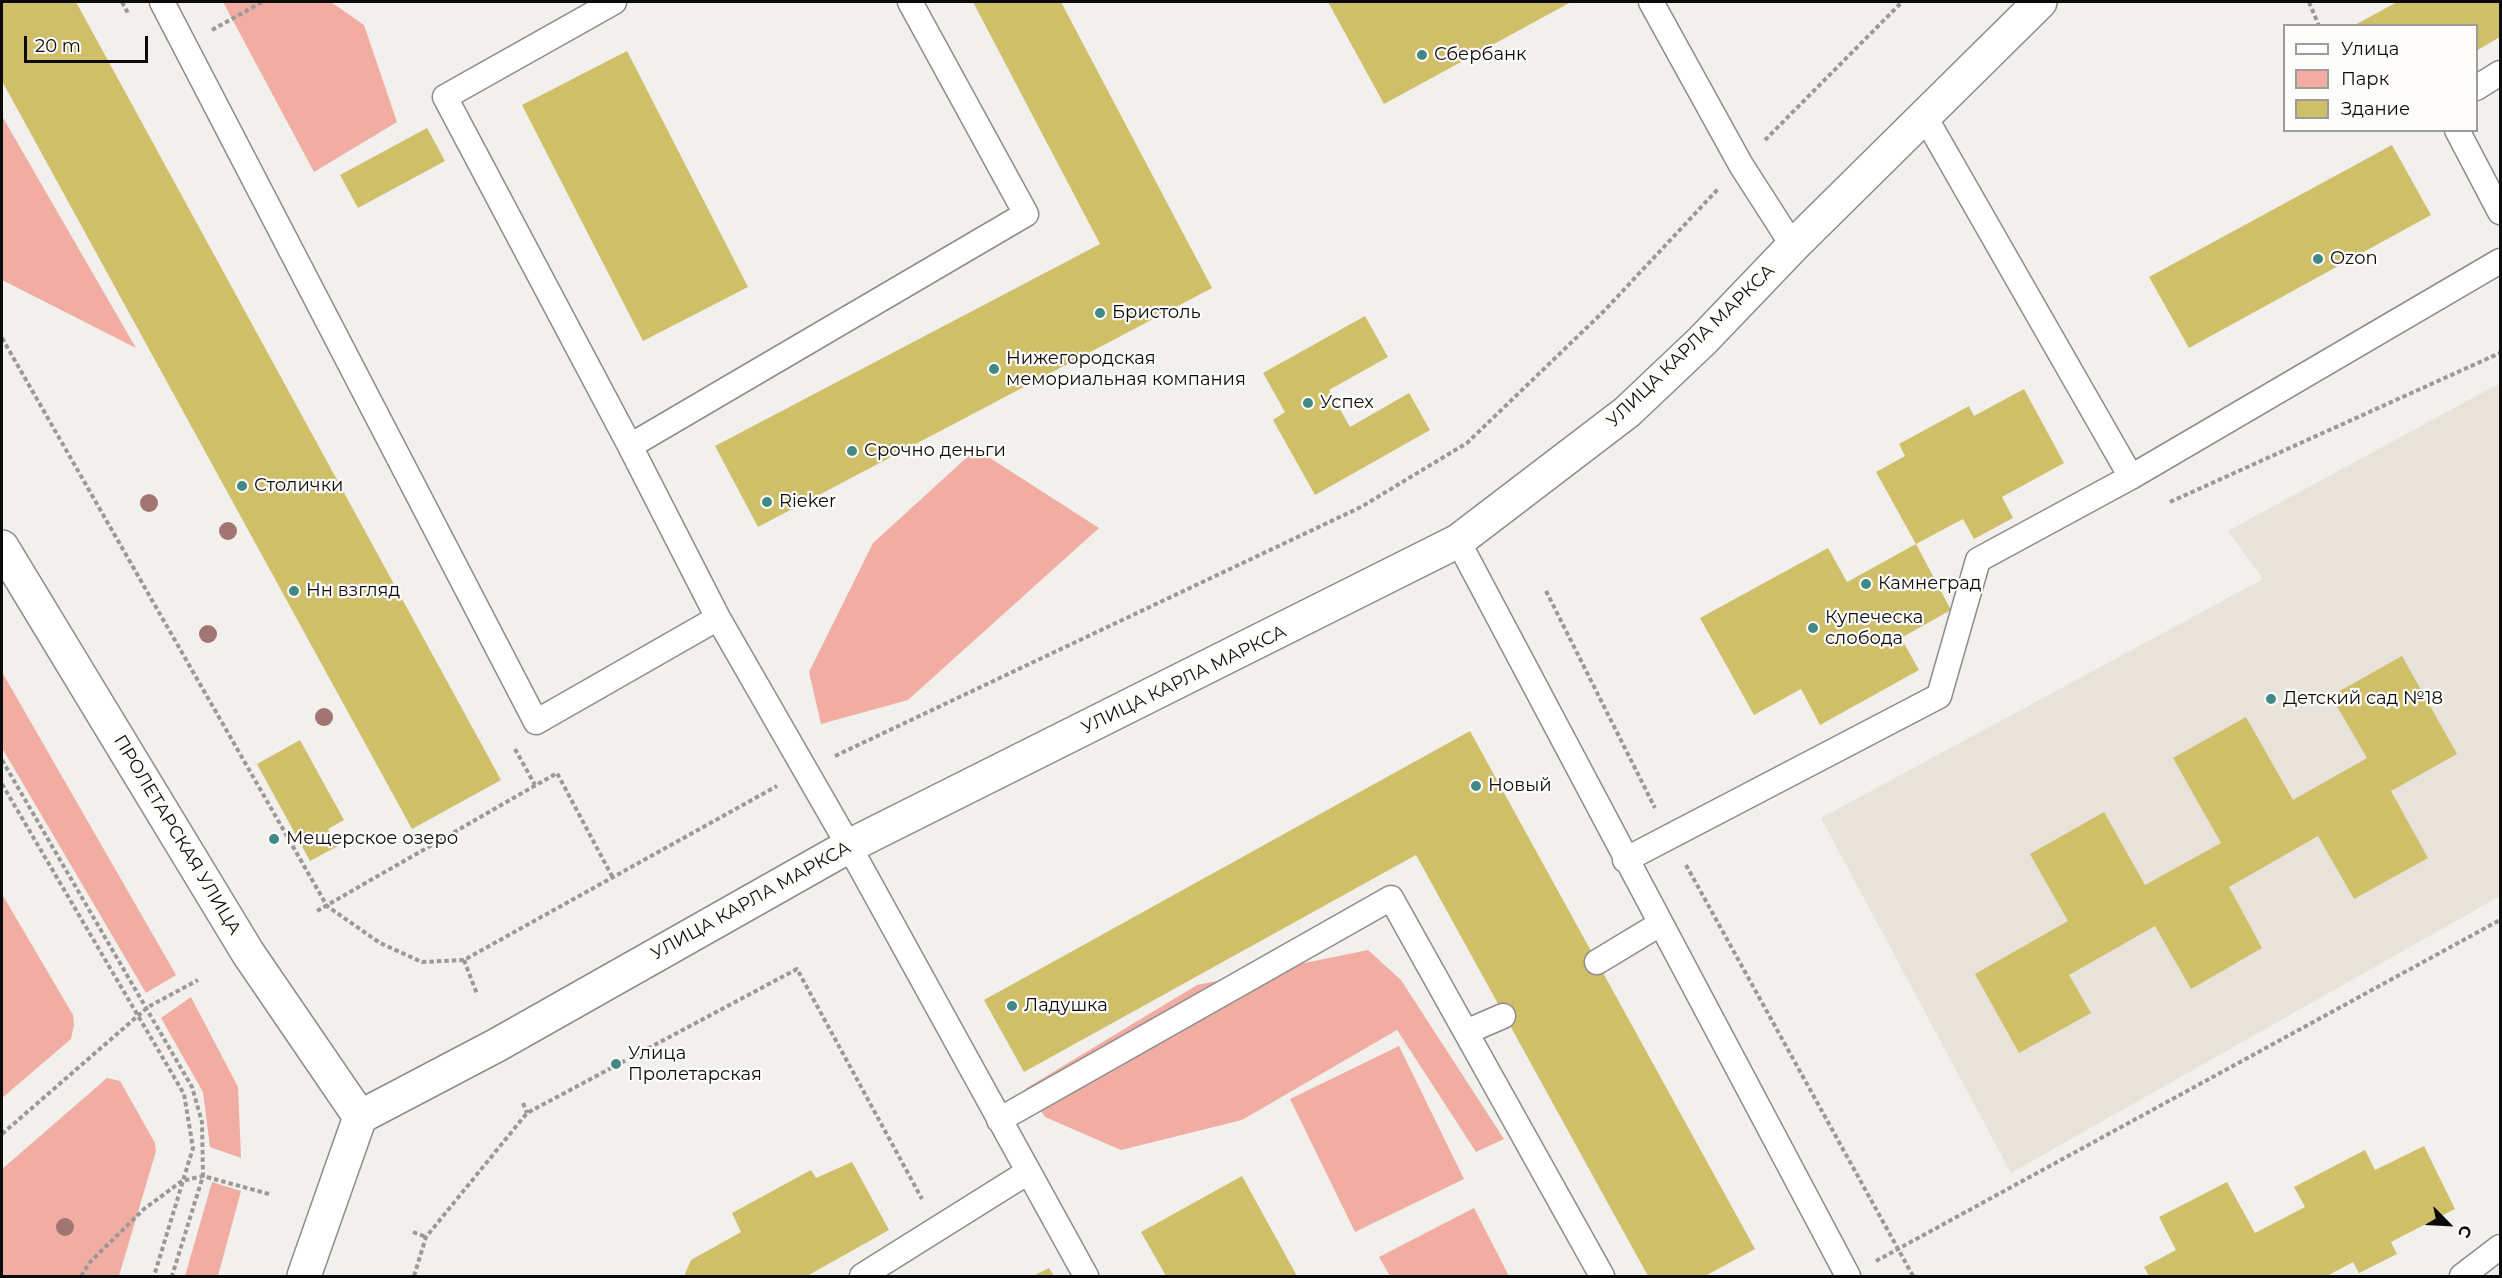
<!DOCTYPE html>
<meta charset="utf-8">
<style>
body{margin:0}
#map{position:relative;width:2502px;height:1278px;overflow:hidden;background:#f2f0ed;font-family:Montserrat,sans-serif}
canvas{display:block}
.frame{position:absolute;inset:0;border:3px solid #0c0b0b;pointer-events:none}
.legend{position:absolute;left:2283px;top:24px;width:195px;height:108px;box-sizing:border-box;background:#fffdfb;border:2px solid #9e9c9b;margin:0;padding:8px 10px;list-style:none;font-size:18px;color:#0c0b0b}
.legend li{display:flex;align-items:center;gap:12px;height:30px}
.legend b{width:30px;border:2px solid #9e9c9b}
.north{position:absolute;left:2418px;top:1194px;width:60px;height:60px;-webkit-text-stroke:4px #fffdfb;paint-order:stroke;rotate:114deg;font-size:16px;font-weight:700;line-height:24px;text-align:center;color:#0c0b0b}
.north::after{content:'';display:block;margin:auto;width:21px;height:27px;background:#0c0b0b;clip-path:polygon(50% 0,100% 100%,50% 72%,0 100%)}
.scale{position:absolute;left:24px;top:36px;width:124px;height:27px;box-sizing:border-box;border:3px solid #0c0b0b;border-top:0;padding-left:8px;font-size:18px;line-height:21px;white-space:nowrap;color:#0c0b0b;-webkit-text-stroke:4px #fffdfb;paint-order:stroke}
</style>
<div id="map">
<canvas width="2502" height="1278"></canvas>
<div class="frame"></div>
<ul class="legend">
<li><b style="height:8px;background:#fff"></b>Улица</li>
<li><b style="height:16px;background:#f2ada2"></b>Парк</li>
<li><b style="height:16px;background:#d0bf69"></b>Здание</li>
</ul>
<div class="north">С</div>
<div class="scale">20 m</div>
</div>
<script>
const g = document.querySelector('canvas').getContext('2d');
g.lineJoin = 'round';
function fill(path, color) {
  g.fillStyle = color;
  g.fill(path, 'evenodd');
}
function shape(rows) {
  const path = new Path2D();
  for (const r of rows) {
    path.moveTo(r[0], r[1]);
    for (let i = 2; i < r.length; i += 2) path.lineTo(r[i], r[i + 1]);
  }
  return path;
}
function strokePath(path, color, width, dash) {
  g.strokeStyle = color;
  g.lineWidth = width;
  g.lineCap = dash ? 'butt' : 'round';
  g.setLineDash(dash || []);
  g.stroke(path);
}
function drawText(font, color, halo, rows, align = 'center') {
  g.font = font + ' Montserrat,sans-serif';
  g.lineWidth = 4.5;
  g.setLineDash([]);
  g.textBaseline = 'middle';
  g.strokeStyle = halo;
  g.fillStyle = color;
  for (const [text, x, y, turn = 0] of rows) {
    g.save();
    g.translate(x, y);
    g.rotate((+turn || 0) * Math.PI / 180);
    g.textAlign = isNaN(turn) ? turn : align;
    if (halo) g.strokeText(text, 0, 0);
    g.fillText(text, 0, 0);
    g.restore();
  }
}
fill(shape([
 [2500,383,2500,896,2011,1173,1821,818,2263,579,2228,531]
]), '#e8e3da');
fill(shape([
 [223,2,331,2,364,25,397,122,314,172],
 [2,116,136,348,2,280],
 [976,449,1099,528,908,700,821,724,809,672,873,543],
 [2,672,176,975,146,993,2,748],
 [2,894,73,1015,74,1025,71,1039,2,1098],
 [1368,950,1401,980,1504,1139,1476,1152,1397,1030,1242,1120,1121,1150,1045,1117,1025,1089,1197,985],
 [191,997,238,1087,241,1158,210,1147,203,1092,161,1018],
 [1399,1046,1464,1179,1355,1232,1290,1099],
 [107,1078,120,1081,155,1143,156,1151,119,1276,2,1276,2,1169],
 [212,1182,241,1191,218,1276,185,1276],
 [1474,1208,1509,1276,1390,1276,1379,1257]
]), '#f2ada2');
fill(shape([
 [2,2,76,2,501,780,412,829,2,81],
 [973,2,1061,2,1212,288,758,527,715,446,1100,244],
 [1328,2,1571,2,1384,104],
 [2397,2,2500,2,2500,37,2476,51,2476,26,2353,26],
 [627,51,748,287,643,341,522,105],
 [427,128,445,161,358,208,340,175],
 [2392,145,2431,215,2189,348,2149,277],
 [1365,316,1388,357,1329,390,1350,427,1409,393,1430,430,1315,495,1273,420,1285,412,1263,373],
 [2024,389,2064,463,2002,497,2013,518,1974,539,1963,519,1916,544,1876,472,1905,456,1899,444,1969,406,1974,416],
 [1916,544,1951,610,1901,638,1919,670,1820,725,1801,689,1754,715,1700,618,1828,548,1847,582],
 [2402,656,2457,754,2391,791,2428,858,2354,899,2318,836,2229,887,2262,948,2191,989,2155,926,2069,975,2091,1013,2019,1053,1975,974,2068,921,2030,854,2104,812,2145,885,2221,843,2173,758,2246,717,2293,800,2367,758,2331,696],
 [1470,731,1755,1249,1705,1276,1648,1276,1416,855,1024,1072,984,1000],
 [300,740,344,820,328,829,338,846,310,861,257,764],
 [2424,1146,2455,1209,2391,1242,2397,1254,2359,1273,2353,1262,2327,1276,2149,1276,2144,1267,2176,1250,2159,1217,2227,1182,2255,1233,2305,1207,2294,1187,2365,1150,2375,1170],
 [852,1162,889,1230,807,1276,684,1276,691,1260,741,1232,732,1213,811,1170,816,1178],
 [1242,1176,1297,1276,1166,1276,1141,1232],
 [1049,1268,1054,1276,1033,1276]
]), '#d0bf69');
const service = shape([
 [162,2,536,722,718,618],
 [614,2,445,97,630,446],
 [910,2,1026,214,630,446,718,618,849,846,1086,1276],
 [1651,2,1741,165,1793,246],
 [2476,88,2500,73],
 [1925,117,2131,477,2500,261],
 [2457,130,2500,212],
 [1458,541,1848,1276],
 [1625,860,1939,696,1978,560,2131,477],
 [1597,962,1660,924],
 [1466,1032,1503,1016],
 [999,1120,1391,898,1602,1276],
 [862,1276,1028,1172],
 [2462,1276,2500,1247]
]);
const tertiary = shape([
 [360,1117,497,1045,849,846,1458,541,1627,412,1702,341,1793,246,2040,2]
]);
const secondary = shape([
 [2,547,248,953,360,1117,304,1276]
]);
strokePath(service, '#8e8c8a', 27);
strokePath(tertiary, '#8e8c8a', 36);
strokePath(secondary, '#8e8c8a', 36);
strokePath(shape([
 [122,2,129,15],
 [2309,2,2319,26],
 [212,30,262,2],
 [1765,140,1902,2],
 [2,338,327,906,380,943,422,962,464,960,777,786],
 [2170,502,2500,353],
 [1546,591,1655,808],
 [515,749,535,785],
 [835,756,1361,507,1467,443,1604,311,1718,189],
 [2,760,192,1087,202,1122,203,1176,172,1276],
 [2,784,184,1094,193,1148,154,1276],
 [1686,865,1913,1276],
 [317,911,557,773,613,878],
 [464,960,477,994],
 [523,1103,527,1113],
 [2,1134,148,1007,198,980],
 [413,1232,426,1237],
 [1876,1261,2500,920],
 [81,1276,90,1262,144,1209,182,1181,203,1176,269,1194],
 [414,1276,426,1237,527,1113,797,969,922,1199]
]), '#9b9997', 4, [4.5, 3]);
strokePath(service, '#fff', 24);
strokePath(tertiary, '#fff', 33);
strokePath(secondary, '#fff', 33);
g.fillStyle = '#a17571';
for (const [x, y] of [
 [149,503],
 [228,531],
 [208,634],
 [324,717],
 [65,1227]
]) {
  g.beginPath();
  g.arc(x, y, 9, 0, 2 * Math.PI);
  g.fill();
}
for (const [x, y, r, color] of [
 [1422,55,6,"#418985"],
 [2318,259,6,"#418985"],
 [1100,313,6,"#418985"],
 [994,369,6,"#418985"],
 [1308,403,6,"#418985"],
 [852,451,6,"#418985"],
 [242,486,6,"#418985"],
 [767,502,6,"#418985"],
 [1866,584,6,"#418985"],
 [294,591,6,"#418985"],
 [1813,628,6,"#418985"],
 [2271,699,6,"#418985"],
 [1476,786,6,"#418985"],
 [274,839,6,"#418985"],
 [1012,1006,6,"#418985"],
 [616,1064,6,"#418985"]
]) {
  const dot = new Path2D();
  dot.arc(x, y, r, 0, 2 * Math.PI);
  g.fillStyle = color;
  g.fill(dot);
  strokePath(dot, '#fffdfb', 2);
}
drawText('18px', '#0c0b0b', '#fffdfb', [
 ["Сбербанк",1434,55],
 ["Ozon",2330,259],
 ["Бристоль",1112,313],
 ["Нижегородская",1006,359],
 ["мемориальная компания",1006,380],
 ["Успех",1320,403],
 ["Срочно деньги",864,451],
 ["Столички",254,486],
 ["Rieker",779,502],
 ["Камнеград",1878,584],
 ["Нн взгляд",306,591],
 ["Купеческа",1825,618],
 ["слобода",1825,639],
 ["Детский сад №18",2283,699],
 ["Новый",1488,786],
 ["Мещерское озеро",286,839],
 ["Ладушка",1024,1006],
 ["Улица",628,1054],
 ["Пролетарская",628,1075]
], 'left');
drawText('18px', '#0c0b0b', '#fffdfb', [
 ["УЛИЦА КАРЛА МАРКСА",1691,346,-44],
 ["УЛИЦА КАРЛА МАРКСА",1184,680,-26],
 ["ПРОЛЕТАРСКАЯ УЛИЦА",177,835,59],
 ["УЛИЦА КАРЛА МАРКСА",751,901,-29]
]);
</script>
